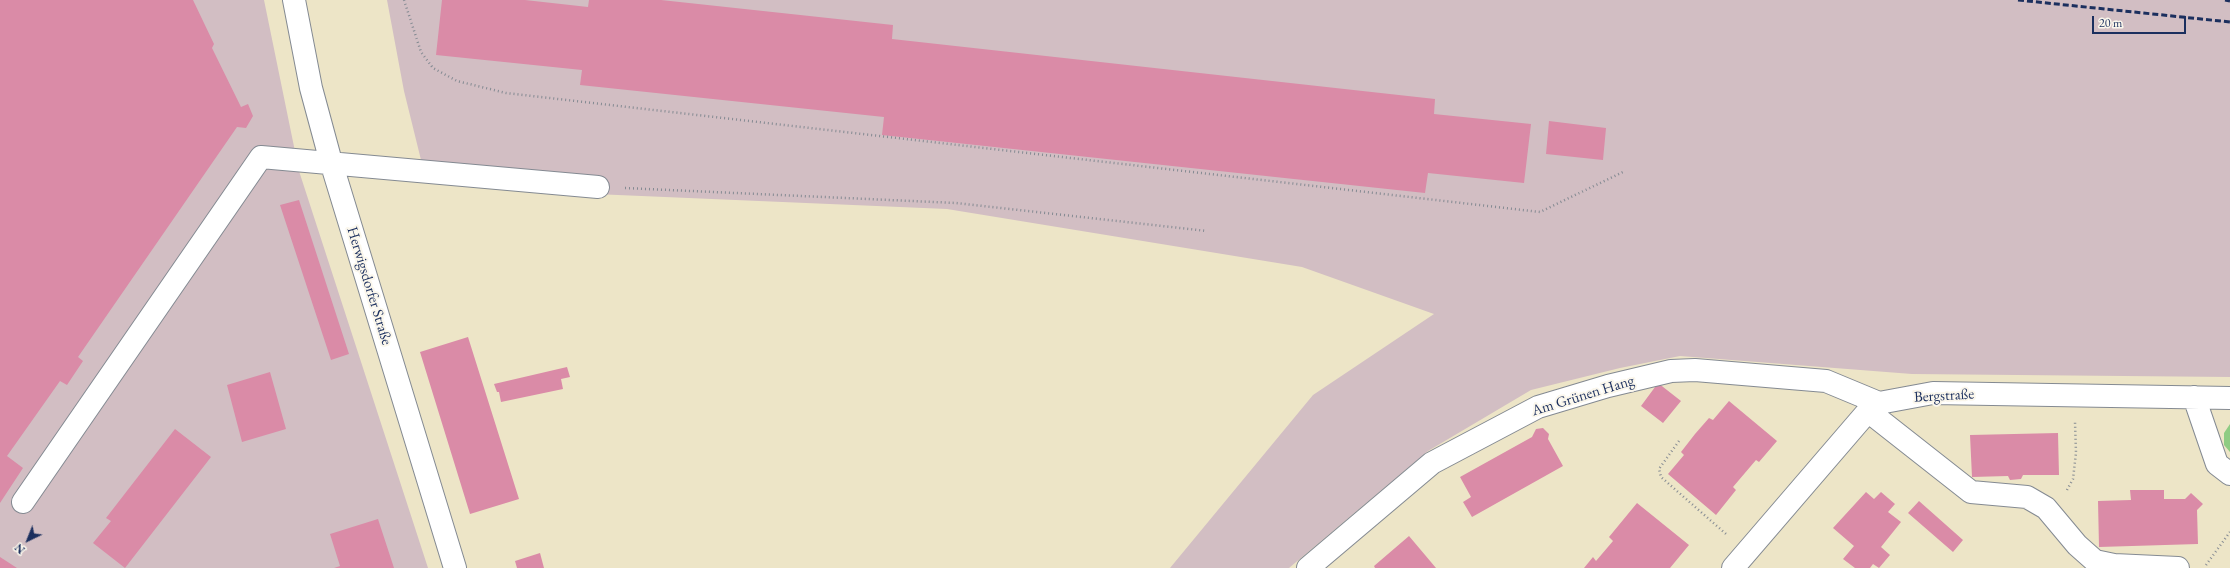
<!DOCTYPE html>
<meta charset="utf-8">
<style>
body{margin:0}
#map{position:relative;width:2230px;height:568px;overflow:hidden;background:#ede5c7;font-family:"EB Garamond",serif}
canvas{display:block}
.north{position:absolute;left:8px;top:520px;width:40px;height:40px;-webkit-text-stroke:3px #fbf7ec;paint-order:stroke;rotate:223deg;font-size:11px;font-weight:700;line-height:16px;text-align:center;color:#1b2f5e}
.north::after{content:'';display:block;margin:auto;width:14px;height:18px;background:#1b2f5e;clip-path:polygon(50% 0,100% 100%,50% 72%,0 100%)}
.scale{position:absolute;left:2092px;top:16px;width:94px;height:18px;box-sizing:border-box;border:2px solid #1b2f5e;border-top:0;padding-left:5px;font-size:12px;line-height:14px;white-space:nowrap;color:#1b2f5e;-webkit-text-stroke:3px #fbf7ec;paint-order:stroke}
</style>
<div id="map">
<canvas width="2230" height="568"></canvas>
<div class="north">N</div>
<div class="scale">20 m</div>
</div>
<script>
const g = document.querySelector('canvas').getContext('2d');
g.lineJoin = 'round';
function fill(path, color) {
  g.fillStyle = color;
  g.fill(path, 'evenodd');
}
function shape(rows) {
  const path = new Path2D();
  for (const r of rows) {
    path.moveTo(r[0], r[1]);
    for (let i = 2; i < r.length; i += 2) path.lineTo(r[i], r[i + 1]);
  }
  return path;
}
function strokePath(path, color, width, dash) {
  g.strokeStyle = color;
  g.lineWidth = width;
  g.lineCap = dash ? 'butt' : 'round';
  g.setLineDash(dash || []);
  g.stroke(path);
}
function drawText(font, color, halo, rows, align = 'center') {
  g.font = font + ' "EB Garamond",serif';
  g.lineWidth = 4;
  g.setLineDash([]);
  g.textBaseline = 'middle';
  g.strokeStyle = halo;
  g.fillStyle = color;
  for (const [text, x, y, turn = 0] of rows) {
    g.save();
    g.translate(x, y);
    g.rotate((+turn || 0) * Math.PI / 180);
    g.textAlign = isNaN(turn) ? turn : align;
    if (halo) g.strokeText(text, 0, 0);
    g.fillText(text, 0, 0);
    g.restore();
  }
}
fill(shape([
 [0,0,264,0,299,171,428,568,0,568],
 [387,0,2230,0,2230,377,1912,374,1680,356,1620,368,1531,390,1428,451,1289,568,1170,568,1313,395,1434,314,1302,267,947,209,571,193,422,164,404,91]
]), '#d2bec3');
fill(shape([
 [2230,424,2230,452,2224,445,2224,433]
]), '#8ecc83');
fill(shape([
 [0,0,193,0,214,44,212,48,241,107,248,104,253,116,246,128,237,127,78,357,83,361,67,385,60,381,7,456,23,468,0,503],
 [442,0,525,0,588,7,589,0,661,0,893,25,892,39,1435,99,1434,114,1531,124,1524,183,1428,173,1425,193,882,135,884,117,580,85,582,70,436,55],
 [1549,121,1606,128,1603,160,1546,154],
 [299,200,349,354,331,360,280,205],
 [468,337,519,499,470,514,420,352],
 [567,367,570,377,561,379,563,389,501,402,499,392,497,392,494,384],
 [270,372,286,429,242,442,227,385],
 [1658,383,1681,401,1663,423,1641,406],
 [1729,401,1777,441,1759,462,1756,460,1733,487,1736,490,1716,515,1668,474,1684,455,1681,452,1695,434,1709,418,1713,420],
 [1543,428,1549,434,1548,439,1563,466,1472,517,1463,502,1471,497,1460,477,1532,437,1536,429],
 [175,429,211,457,125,568,93,543,111,521,106,518],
 [2058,433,2059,475,2023,475,2021,479,2010,480,2008,476,1972,477,1970,435],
 [2130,490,2164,490,2164,499,2185,499,2191,493,2203,504,2197,510,2198,544,2099,547,2098,501,2131,500],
 [1866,492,1874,499,1881,492,1895,504,1888,512,1901,522,1881,547,1890,555,1879,568,1873,564,1870,568,1855,568,1843,559,1854,546,1833,528],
 [1919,501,1963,540,1953,552,1908,513],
 [1637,503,1689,545,1670,568,1584,568,1593,557,1596,561,1613,541,1609,537],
 [378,519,394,568,334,568,340,566,330,534],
 [1409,536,1436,568,1375,568,1374,566],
 [540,553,544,568,517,568,515,561],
 [0,557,17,568,0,568]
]), '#da8ba7');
const minor = shape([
 [294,0,311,88,331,162,455,568],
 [2194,397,2217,464,2230,474],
 [1868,411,1971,492,2027,497,2046,508,2077,545,2095,561,2114,565,2178,568],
 [23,502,261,157,598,187],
 [1308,568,1432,463,1538,407,1608,386,1671,371,1695,370,1826,381,1879,403],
 [1733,568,1868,411,1879,403,1933,393,2230,398]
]);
strokePath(minor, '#848a92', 24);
strokePath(shape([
 [404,0,421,52,433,68,457,81,506,93,1540,212,1625,171],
 [625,188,956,203,1207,231],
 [1679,441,1659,469,1661,477,1726,534],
 [2067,490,2073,479,2076,453,2075,422],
 [2206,565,2230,532]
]), '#848a92', 2.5, [1, 3]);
strokePath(minor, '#fff', 22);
strokePath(shape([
 [2018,0,2230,22],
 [2225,0,2230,1]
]), '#1b2f5e', 3, [6, 3]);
drawText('15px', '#1b2f5e', '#fbf7ec', [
 ["Herwigsdorfer Straße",369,286,73],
 ["Am Grünen Hang",1583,396,-17],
 ["Bergstraße",1944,396,-3]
]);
</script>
